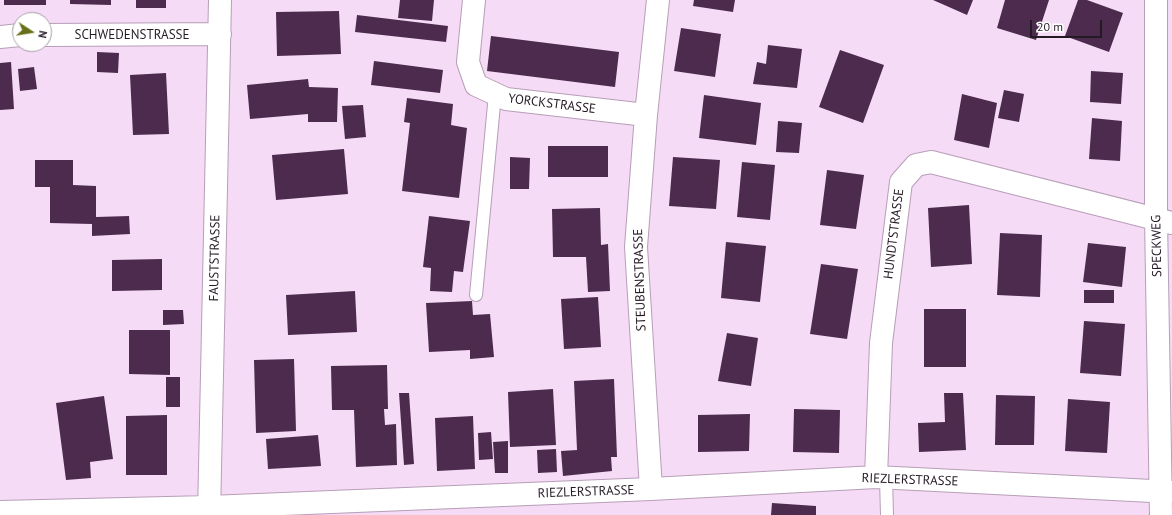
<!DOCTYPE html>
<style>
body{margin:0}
#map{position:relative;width:1172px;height:515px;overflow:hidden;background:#f5dbf6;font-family:"PT Sans",sans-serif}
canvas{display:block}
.north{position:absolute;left:12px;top:12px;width:40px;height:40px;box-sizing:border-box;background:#fff;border:1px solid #a7a3a7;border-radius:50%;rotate:102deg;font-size:11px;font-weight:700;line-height:16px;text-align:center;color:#241a24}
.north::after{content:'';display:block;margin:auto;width:14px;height:18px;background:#677018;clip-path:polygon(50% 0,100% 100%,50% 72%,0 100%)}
.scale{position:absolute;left:1030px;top:20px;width:72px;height:18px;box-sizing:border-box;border:2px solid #241a24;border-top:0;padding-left:5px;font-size:12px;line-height:14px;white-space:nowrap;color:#241a24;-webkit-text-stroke:3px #fff;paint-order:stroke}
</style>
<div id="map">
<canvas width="1172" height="515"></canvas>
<div class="north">N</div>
<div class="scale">20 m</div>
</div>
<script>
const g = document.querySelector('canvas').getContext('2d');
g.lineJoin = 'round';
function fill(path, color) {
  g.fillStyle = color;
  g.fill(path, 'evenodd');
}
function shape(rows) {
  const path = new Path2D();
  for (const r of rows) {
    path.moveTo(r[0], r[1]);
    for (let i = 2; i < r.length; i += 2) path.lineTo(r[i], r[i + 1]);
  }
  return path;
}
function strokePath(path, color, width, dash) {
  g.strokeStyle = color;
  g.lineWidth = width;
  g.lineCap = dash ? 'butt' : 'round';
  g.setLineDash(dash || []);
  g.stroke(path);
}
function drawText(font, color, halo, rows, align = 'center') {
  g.font = font + ' "PT Sans",sans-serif';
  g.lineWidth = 4;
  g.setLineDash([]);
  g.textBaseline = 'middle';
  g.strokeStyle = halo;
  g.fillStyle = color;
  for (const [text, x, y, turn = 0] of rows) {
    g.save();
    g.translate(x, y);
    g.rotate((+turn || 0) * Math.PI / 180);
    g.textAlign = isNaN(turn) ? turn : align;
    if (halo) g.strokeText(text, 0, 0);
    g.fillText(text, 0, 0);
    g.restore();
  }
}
fill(shape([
 [4,0,46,0,46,5,4,5],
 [70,0,111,0,111,5,70,4],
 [136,0,166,0,166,8,136,8],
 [400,0,434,0,432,21,398,18],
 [694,0,735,0,733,12,693,6],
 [933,0,973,0,967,15],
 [1005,0,1049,0,1036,40,997,28],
 [1078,0,1087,0,1123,13,1109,52,1065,36],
 [339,11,341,54,277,56,276,12],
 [357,15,448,26,446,42,355,32],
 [681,28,721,34,715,77,674,71],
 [491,36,619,52,615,87,487,71],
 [768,45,802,49,797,88,753,84,757,62,766,64],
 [840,50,884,65,863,123,819,107],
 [97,52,119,53,118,73,97,72],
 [374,61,443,70,440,93,371,85],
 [11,62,14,109,0,110,0,63],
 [34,67,37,89,20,91,18,69],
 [1091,71,1123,73,1121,104,1090,102],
 [166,73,169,134,133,135,130,75],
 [308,79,309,87,338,88,337,122,308,122,308,114,250,119,247,85],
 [1004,90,1024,94,1019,122,998,118],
 [962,94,997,103,989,148,954,140],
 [704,95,761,103,756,145,699,138],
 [407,98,453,104,451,125,467,128,459,198,402,191,410,123,404,122],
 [363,105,366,137,345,139,342,106],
 [1092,118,1122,121,1120,161,1089,159],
 [778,121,802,123,799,153,776,152],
 [548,146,608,146,608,177,548,177],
 [344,149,348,194,276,200,272,155],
 [510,157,530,158,529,189,510,189],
 [673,157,720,160,716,209,669,206],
 [35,160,73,160,73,185,96,186,96,217,129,216,130,234,92,236,92,224,50,223,50,187,35,187],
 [742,162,775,165,770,220,737,217],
 [827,170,864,175,856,229,820,225],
 [969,205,972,264,931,267,928,208],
 [600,208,601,245,608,244,610,291,588,292,586,257,553,257,552,209],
 [429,216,470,221,463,272,454,271,452,292,430,291,431,268,423,267],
 [1000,233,1042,235,1040,297,997,295],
 [726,242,766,246,760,302,721,298],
 [1088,243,1126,247,1122,287,1083,282],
 [162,259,162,290,112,291,112,260],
 [821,264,858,269,847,339,810,334],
 [1084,290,1114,290,1114,303,1084,303],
 [355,291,357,332,288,335,286,295],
 [598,297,601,347,564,349,561,299],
 [472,301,473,315,490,314,494,357,470,359,470,350,429,352,426,303],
 [924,309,966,309,966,367,924,367],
 [163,310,183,310,184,324,163,325],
 [1084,321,1125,324,1121,376,1080,373],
 [129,330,170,330,170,375,129,374],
 [727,333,758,338,751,386,718,381],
 [294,359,296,431,256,433,254,360],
 [387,365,388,409,384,409,385,425,396,424,397,465,356,467,354,410,332,410,331,366],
 [166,377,180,377,180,407,166,407],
 [614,379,617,457,611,457,612,471,563,476,561,451,577,450,574,381],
 [553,389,556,445,510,447,508,392],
 [399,393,409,393,414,464,404,465],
 [944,393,963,393,966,450,919,452,918,423,945,422],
 [996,395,1035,396,1034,445,995,445],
 [104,396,113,459,90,462,91,478,66,480,56,403],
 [1068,399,1110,402,1107,453,1065,451],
 [794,409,840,410,839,453,793,452],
 [750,414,749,451,698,452,698,415],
 [167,415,167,475,126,475,126,416],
 [473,416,475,469,437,471,435,418],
 [491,432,493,459,479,460,478,433],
 [318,435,321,466,268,469,266,439],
 [508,441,508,473,495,473,493,442],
 [556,449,557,472,538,473,537,450],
 [772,503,816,506,816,515,771,515]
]), '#4c2b4e');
const lane = shape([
 [476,295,495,94],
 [886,478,887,515]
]);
const street = shape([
 [474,0,468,62,476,85,506,99,646,115],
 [1156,0,1156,218,1161,515],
 [44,35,220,34],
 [0,37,20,35],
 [876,477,881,343,901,182,916,165,931,162,1172,223],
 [651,489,636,247,646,115,658,0],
 [0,512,209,507,651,489,876,477,1172,492],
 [209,515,220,0]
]);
strokePath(lane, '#b79fb7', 14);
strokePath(street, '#b79fb7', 24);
strokePath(lane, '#fff', 12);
strokePath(street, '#fff', 22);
drawText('13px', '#241a24', '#fff', [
 ["SCHWEDENSTRASSE",132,35],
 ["YORCKSTRASSE",552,104,7],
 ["HUNDTSTRASSE",894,234,-83],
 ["SPECKWEG",1157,246,-91],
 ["FAUSTSTRASSE",215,258,-89],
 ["STEUBENSTRASSE",640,280,-92],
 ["RIEZLERSTRASSE",910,480,2],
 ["RIEZLERSTRASSE",586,492,-2]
]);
</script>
